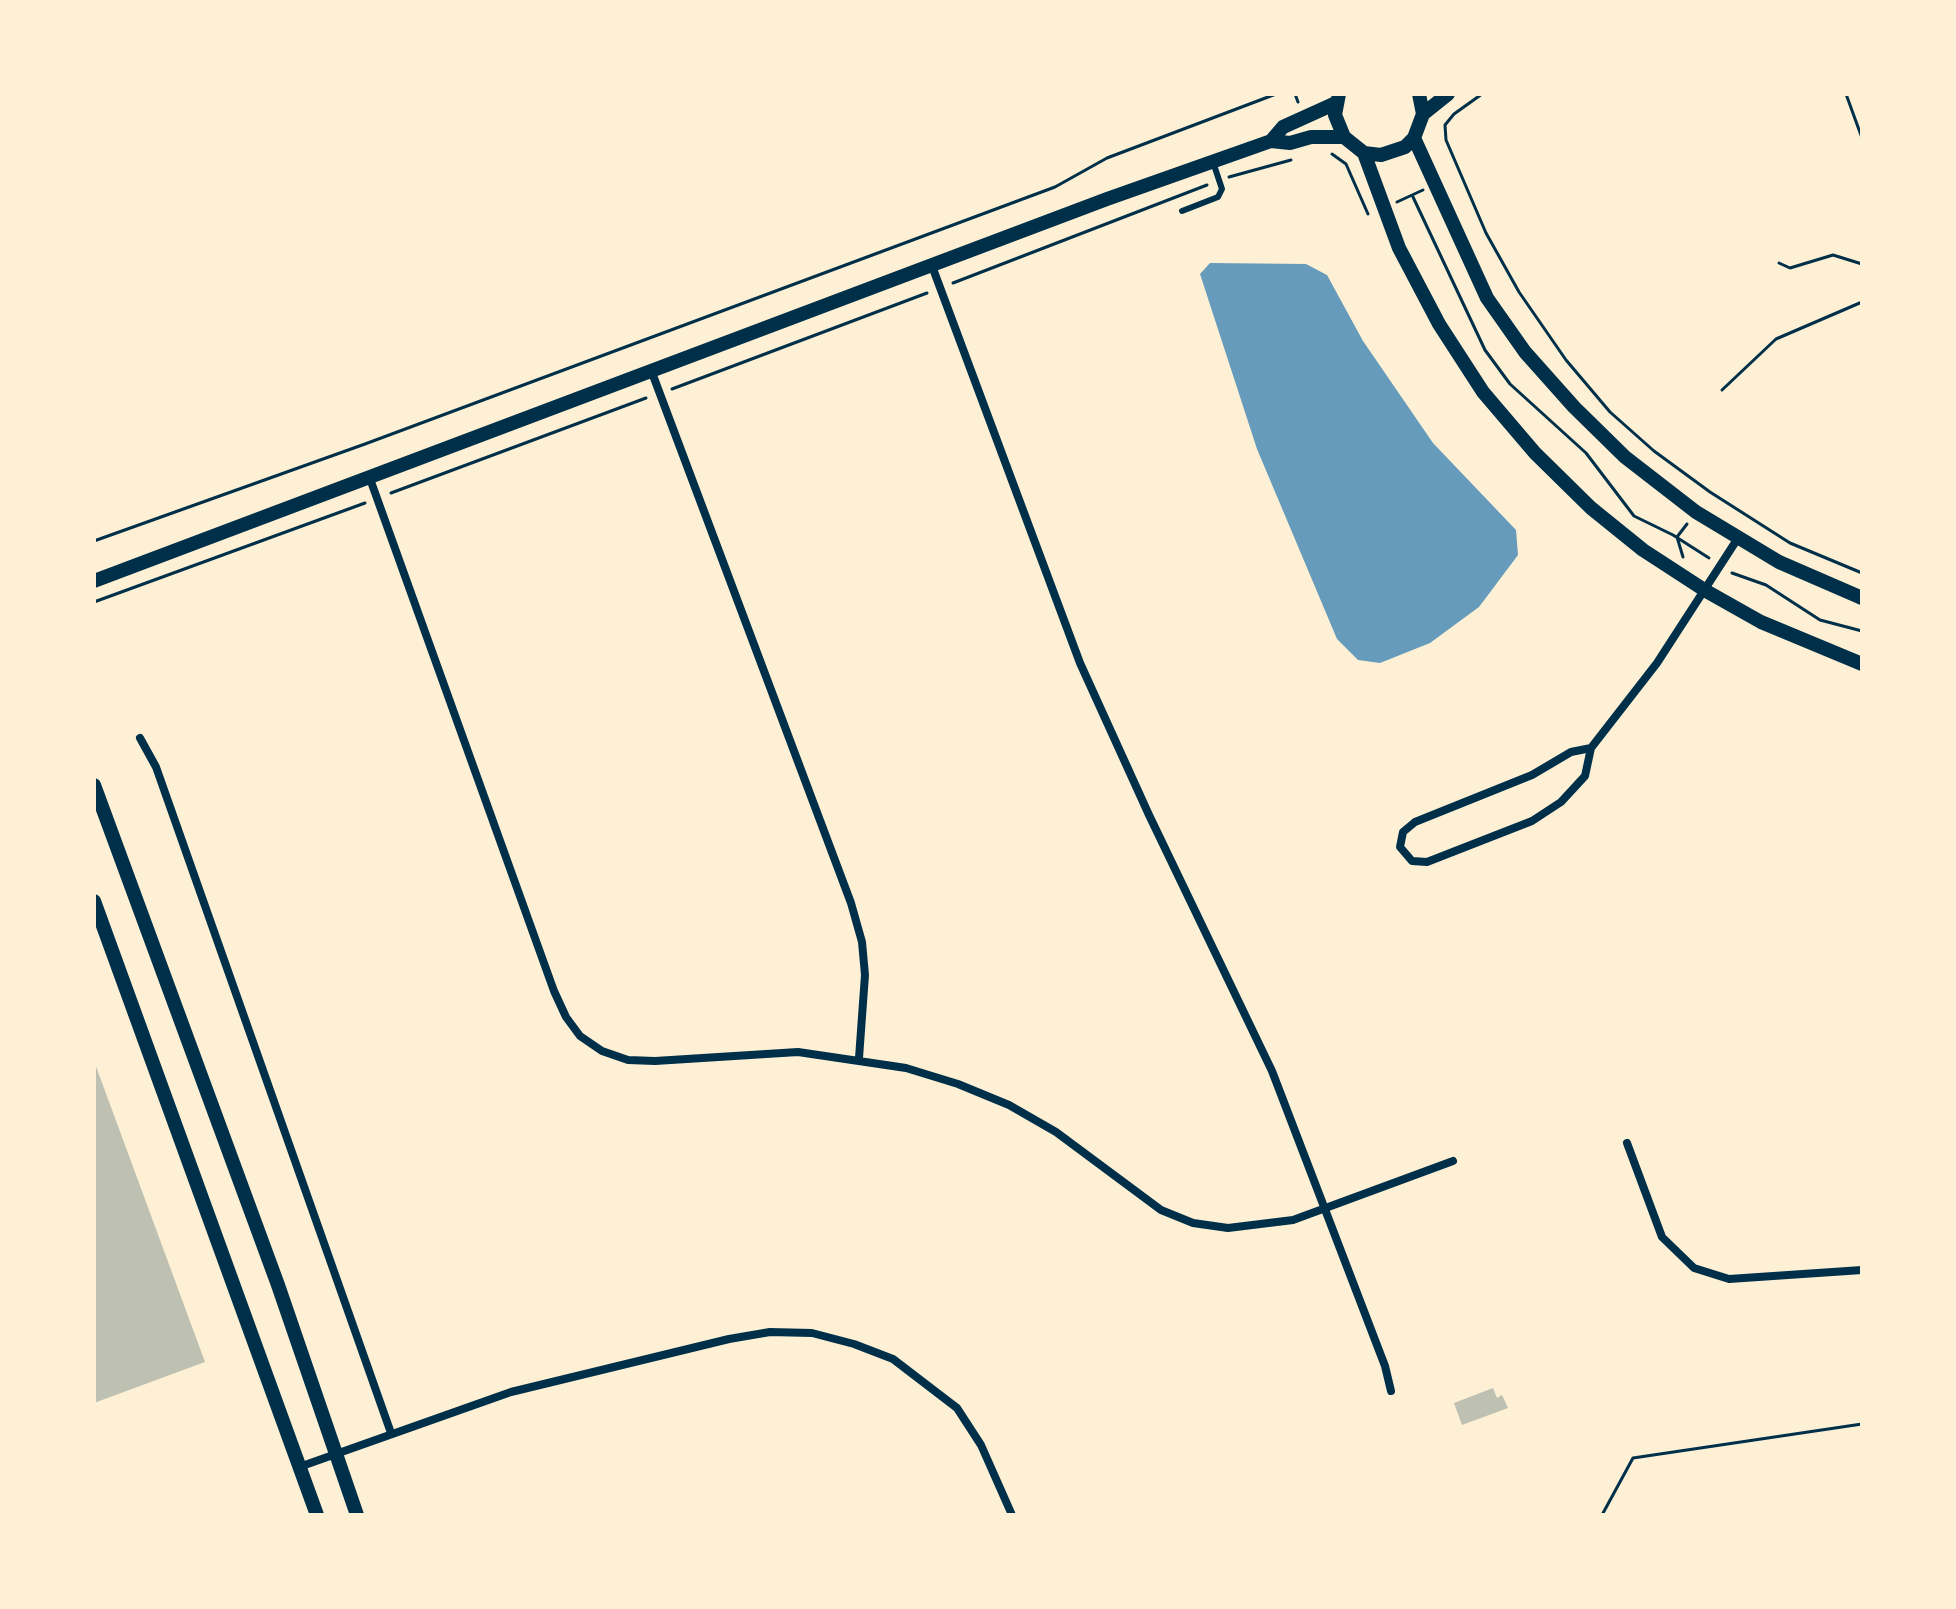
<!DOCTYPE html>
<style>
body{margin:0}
#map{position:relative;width:1956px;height:1609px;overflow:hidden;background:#fdf0d5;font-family:"Roboto Condensed",sans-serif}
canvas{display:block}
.frame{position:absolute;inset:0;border:96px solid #fdf0d5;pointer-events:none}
</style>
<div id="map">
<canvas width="1956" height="1609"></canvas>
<div class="frame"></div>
</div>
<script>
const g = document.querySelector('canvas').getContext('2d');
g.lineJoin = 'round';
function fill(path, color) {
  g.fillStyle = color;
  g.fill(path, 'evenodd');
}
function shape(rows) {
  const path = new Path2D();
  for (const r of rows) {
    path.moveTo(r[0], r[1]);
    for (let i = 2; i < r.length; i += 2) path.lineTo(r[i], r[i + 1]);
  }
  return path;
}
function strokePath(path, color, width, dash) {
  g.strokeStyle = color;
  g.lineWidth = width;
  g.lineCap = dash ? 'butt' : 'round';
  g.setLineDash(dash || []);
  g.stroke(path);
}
fill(shape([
 [1210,263,1306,264,1327,275,1363,341,1433,443,1516,530,1518,555,1479,607,1430,643,1380,663,1358,660,1337,639,1257,449,1200,274]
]), '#669bbc');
fill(shape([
 [94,1061,205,1362,94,1403],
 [1493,1388,1497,1398,1502,1395,1508,1408,1462,1425,1454,1403]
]), '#bec0b2');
strokePath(shape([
 [1295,94,1298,102],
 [1482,94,1454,114,1445,125,1446,140,1486,233,1519,292,1566,360,1610,412,1654,451,1710,492,1790,543,1862,573],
 [1846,94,1862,138],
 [1332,154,1346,164,1368,214],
 [1229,177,1291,160],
 [1413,197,1485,350,1510,384,1586,453,1634,516,1673,535,1709,558],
 [1397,202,1423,190],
 [1779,263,1790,268,1833,255,1862,264],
 [953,283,1207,185],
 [672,389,927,293],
 [1722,390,1776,339,1862,302],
 [391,493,646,398],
 [94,541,365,444,1055,187,1107,158,1276,94],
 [1683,557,1677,537,1687,524],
 [1732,573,1766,585,1820,620,1862,631],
 [94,602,365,503],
 [1602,1515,1633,1458,1862,1424]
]), '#003049', 3);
strokePath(shape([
 [1182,211,1218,197,1222,189,1213,162]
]), '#003049', 6);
strokePath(shape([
 [932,266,1080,663,1149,815,1272,1071,1385,1366,1391,1391],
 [651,370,851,903,862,942,865,975,859,1058],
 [369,476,554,991,566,1017,580,1036,602,1051,628,1060,655,1061,798,1052,906,1068,958,1084,1009,1105,1056,1132,1161,1210,1193,1223,1228,1228,1293,1220,1453,1161],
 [140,738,156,767,391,1433],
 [1591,748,1571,752,1532,775,1415,822,1403,832,1400,847,1412,861,1427,862,1532,821,1561,802,1585,776,1591,748,1657,663,1738,538],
 [1627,1143,1662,1237,1694,1268,1729,1279,1862,1270],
 [302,1466,511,1392,729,1339,770,1332,812,1333,854,1344,893,1359,957,1408,981,1445,1012,1515]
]), '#003049', 8);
strokePath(shape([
 [1339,94,1335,115,1344,137,1364,153,1381,155,1405,147,1414,138,1423,114,1419,94],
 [1423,114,1448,94],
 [1414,138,1487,298,1525,352,1574,407,1625,457,1696,512,1779,562,1862,598],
 [1271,141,1283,127,1336,103],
 [1364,153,1399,248,1439,324,1483,392,1535,453,1591,508,1643,550,1706,591,1761,622,1862,664],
 [94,581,1107,199,1271,141,1290,143,1311,137,1344,137],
 [94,785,278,1285,357,1515],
 [94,901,317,1515]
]), '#003049', 14);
</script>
